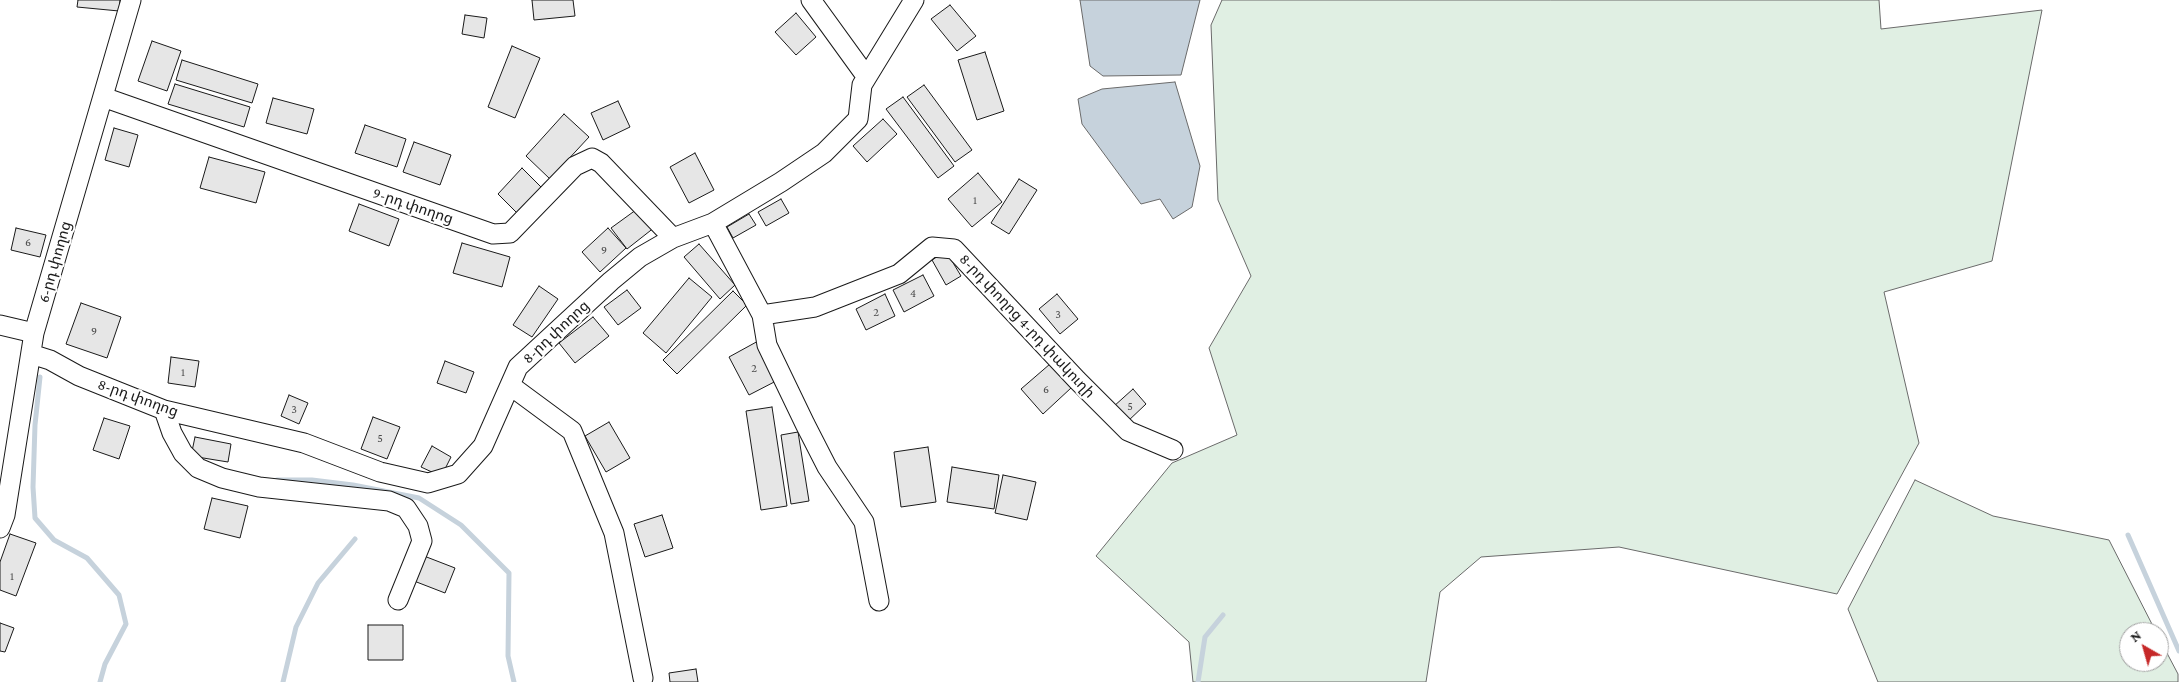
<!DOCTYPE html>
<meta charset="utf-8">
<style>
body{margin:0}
#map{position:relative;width:2179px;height:682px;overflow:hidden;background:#fff;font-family:"Crimson Pro",serif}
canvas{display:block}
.north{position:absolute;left:2119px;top:622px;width:50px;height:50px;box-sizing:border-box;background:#fff;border:1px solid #a3a3a3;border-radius:50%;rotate:322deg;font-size:14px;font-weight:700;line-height:20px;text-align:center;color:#1a1a1a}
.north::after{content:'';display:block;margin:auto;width:18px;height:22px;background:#c62828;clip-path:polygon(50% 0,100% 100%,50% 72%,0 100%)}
</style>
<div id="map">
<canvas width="2179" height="682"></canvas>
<div class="north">N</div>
</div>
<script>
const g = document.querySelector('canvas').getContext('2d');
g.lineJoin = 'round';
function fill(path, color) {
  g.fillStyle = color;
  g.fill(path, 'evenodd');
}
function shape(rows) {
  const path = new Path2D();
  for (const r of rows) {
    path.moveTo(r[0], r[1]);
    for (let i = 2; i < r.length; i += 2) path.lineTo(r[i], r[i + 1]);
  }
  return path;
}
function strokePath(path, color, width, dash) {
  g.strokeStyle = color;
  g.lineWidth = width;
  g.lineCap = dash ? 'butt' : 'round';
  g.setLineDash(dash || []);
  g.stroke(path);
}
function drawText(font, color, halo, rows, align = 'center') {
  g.font = font + ' "Crimson Pro","Noto Sans Armenian",serif';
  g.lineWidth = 4;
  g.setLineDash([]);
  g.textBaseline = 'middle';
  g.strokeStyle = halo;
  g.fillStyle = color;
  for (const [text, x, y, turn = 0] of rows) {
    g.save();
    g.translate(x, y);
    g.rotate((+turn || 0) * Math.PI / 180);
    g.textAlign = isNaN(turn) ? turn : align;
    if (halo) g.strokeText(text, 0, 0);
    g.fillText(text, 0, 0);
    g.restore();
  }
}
const green = shape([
 [1222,0,1879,0,1881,29,2042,10,1992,261,1884,292,1919,443,1837,594,1619,547,1481,557,1440,592,1426,682,1193,682,1189,642,1096,556,1172,463,1237,435,1209,348,1251,276,1218,200,1211,25,1222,0],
 [1915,480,1993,516,2109,540,2156,632,2129,632,2129,662,2159,662,2159,638,2178,674,2178,682,1878,682,1848,609,1915,480]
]);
fill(green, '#e0efe3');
strokePath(green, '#6a6a6a', 1);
const water = shape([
 [1080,0,1200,0,1181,75,1103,76,1090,66,1080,0],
 [1175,82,1200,166,1192,207,1173,219,1160,199,1141,204,1082,124,1078,99,1102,89,1175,82]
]);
fill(water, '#c6d2dc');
strokePath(water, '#6a6a6a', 1);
strokePath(shape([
 [40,377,35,425,33,487,35,518,54,540,87,558,119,595,126,624,105,664,100,682],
 [277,480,312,480,353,485,419,498,461,525,509,573,508,656,514,682],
 [2128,535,2179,651],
 [283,682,296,627,318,583,355,539],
 [1198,682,1205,637,1223,615]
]), '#c6d2dc', 5);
const building = shape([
 [78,0,120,0,119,11,77,7,78,0],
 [532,0,573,0,575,16,534,20,532,0],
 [950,5,976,36,957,51,931,19,950,5],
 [796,13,816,37,796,55,775,32,796,13],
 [465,15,487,18,484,38,462,34,465,15],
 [152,41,181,51,167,91,138,81,152,41],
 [512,46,540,58,515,118,488,107,512,46],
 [985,52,1004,111,977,120,958,60,985,52],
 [182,60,258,84,252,103,176,80,182,60],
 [175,84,250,107,244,127,168,104,175,84],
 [924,85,972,150,955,162,907,97,924,85],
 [903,97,954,166,938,178,886,109,903,97],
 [273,98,314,109,307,134,266,123,273,98],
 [618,101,630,127,603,140,591,113,618,101],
 [564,114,589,137,550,179,526,156,564,114],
 [883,119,897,134,867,162,853,146,883,119],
 [365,125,406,139,397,167,355,153,365,125],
 [114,128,138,135,129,167,105,160,114,128],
 [414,142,451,155,440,185,403,172,414,142],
 [695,153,714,190,689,203,670,167,695,153],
 [209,157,265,172,256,203,200,188,209,157],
 [522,168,542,188,517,213,498,194,522,168],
 [978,173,1002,202,972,227,948,199,978,173],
 [1019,179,1037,190,1009,234,991,223,1019,179],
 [781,199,789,213,766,226,758,212,781,199],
 [359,204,399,219,389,246,349,231,359,204],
 [640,207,655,227,627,249,611,228,640,207],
 [749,214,756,225,733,238,727,227,749,214],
 [16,228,46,235,40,257,11,250,16,228],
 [608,228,626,248,600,272,582,252,608,228],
 [462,243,510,257,502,287,453,273,462,243],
 [699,244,735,285,720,299,684,257,699,244],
 [946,251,961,276,946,285,932,260,946,251],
 [923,275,934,296,904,312,893,290,923,275],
 [689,278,712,297,666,353,643,333,689,278],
 [539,286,558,299,532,337,513,325,539,286],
 [627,290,641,308,618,325,604,307,627,290],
 [733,291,747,305,677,374,663,360,733,291],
 [885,294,895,316,866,330,856,309,885,294],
 [1057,294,1078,319,1060,334,1039,309,1057,294],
 [81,303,121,317,107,358,66,344,81,303],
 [593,317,609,336,575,363,559,343,593,317],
 [760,340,780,379,749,395,729,357,760,340],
 [171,357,199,361,195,387,168,383,171,357],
 [445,361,474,372,466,393,437,383,445,361],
 [1050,364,1071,388,1043,414,1021,389,1050,364],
 [1133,389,1146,404,1127,422,1113,407,1133,389],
 [289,395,308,403,299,424,281,416,289,395],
 [772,407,787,506,761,510,746,411,772,407],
 [373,417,400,427,387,459,361,449,373,417],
 [104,418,130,426,119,459,93,450,104,418],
 [609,422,630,458,606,472,585,436,609,422],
 [798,432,809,501,791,504,781,435,798,432],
 [195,437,231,444,228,462,191,456,195,437],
 [432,446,451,457,444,471,434,473,421,467,432,446],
 [928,447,936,502,901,507,894,452,928,447],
 [952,467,999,475,994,509,947,502,952,467],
 [1003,475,1036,482,1027,520,995,513,1003,475],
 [212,498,248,506,240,538,204,529,212,498],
 [662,515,673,548,645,557,634,524,662,515],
 [10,534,36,543,16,596,0,590,0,562,10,534],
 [424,556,455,568,445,593,414,581,424,556],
 [0,623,14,628,5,652,0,651,0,623],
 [368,625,403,625,403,660,368,660,368,625],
 [696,669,698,682,670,682,669,673,696,669]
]);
fill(building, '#e6e6e6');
strokePath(building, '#1a1a1a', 1);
const minor = shape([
 [811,0,866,76],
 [103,97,493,234,510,233,575,166,592,158,601,163,673,238],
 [713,223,762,315,767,345,805,424,827,467,864,522,879,601],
 [762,315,815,307,899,274,932,247,954,249,1077,380,1128,431,1173,450],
 [0,325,34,333],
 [31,354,50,360,79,376,164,410,304,443,380,472,428,483,458,474,483,446,518,367,611,281,640,257,673,238,713,223,781,182,824,153,858,119,862,85,914,0],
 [511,386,572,431,614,533,643,678],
 [164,410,172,433,183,453,198,468,222,478,259,487,389,501,406,508,418,526,422,541,398,600],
 [0,528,5,515,34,333,131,0]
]);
strokePath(minor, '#1a1a1a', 21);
strokePath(minor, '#fff', 19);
drawText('12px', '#4d4d4d', null, [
 ["1",975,200],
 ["6",28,242],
 ["9",604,250],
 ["4",913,293],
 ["2",876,312],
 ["3",1058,314],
 ["9",94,331],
 ["2",754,368],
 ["1",183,372],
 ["6",1046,389],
 ["5",1130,406],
 ["3",294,409],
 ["5",380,438],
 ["1",12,576]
]);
drawText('15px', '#1a1a1a', '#fff', [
 ["9-րդ փողոց",413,206,19],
 ["6-րդ փողոց",55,262,-74],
 ["8-րդ փողոց 4-րդ փակուղի",1027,326,47],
 ["8-րդ փողոց",556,332,-43],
 ["8-րդ փողոց",138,398,20]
]);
</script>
